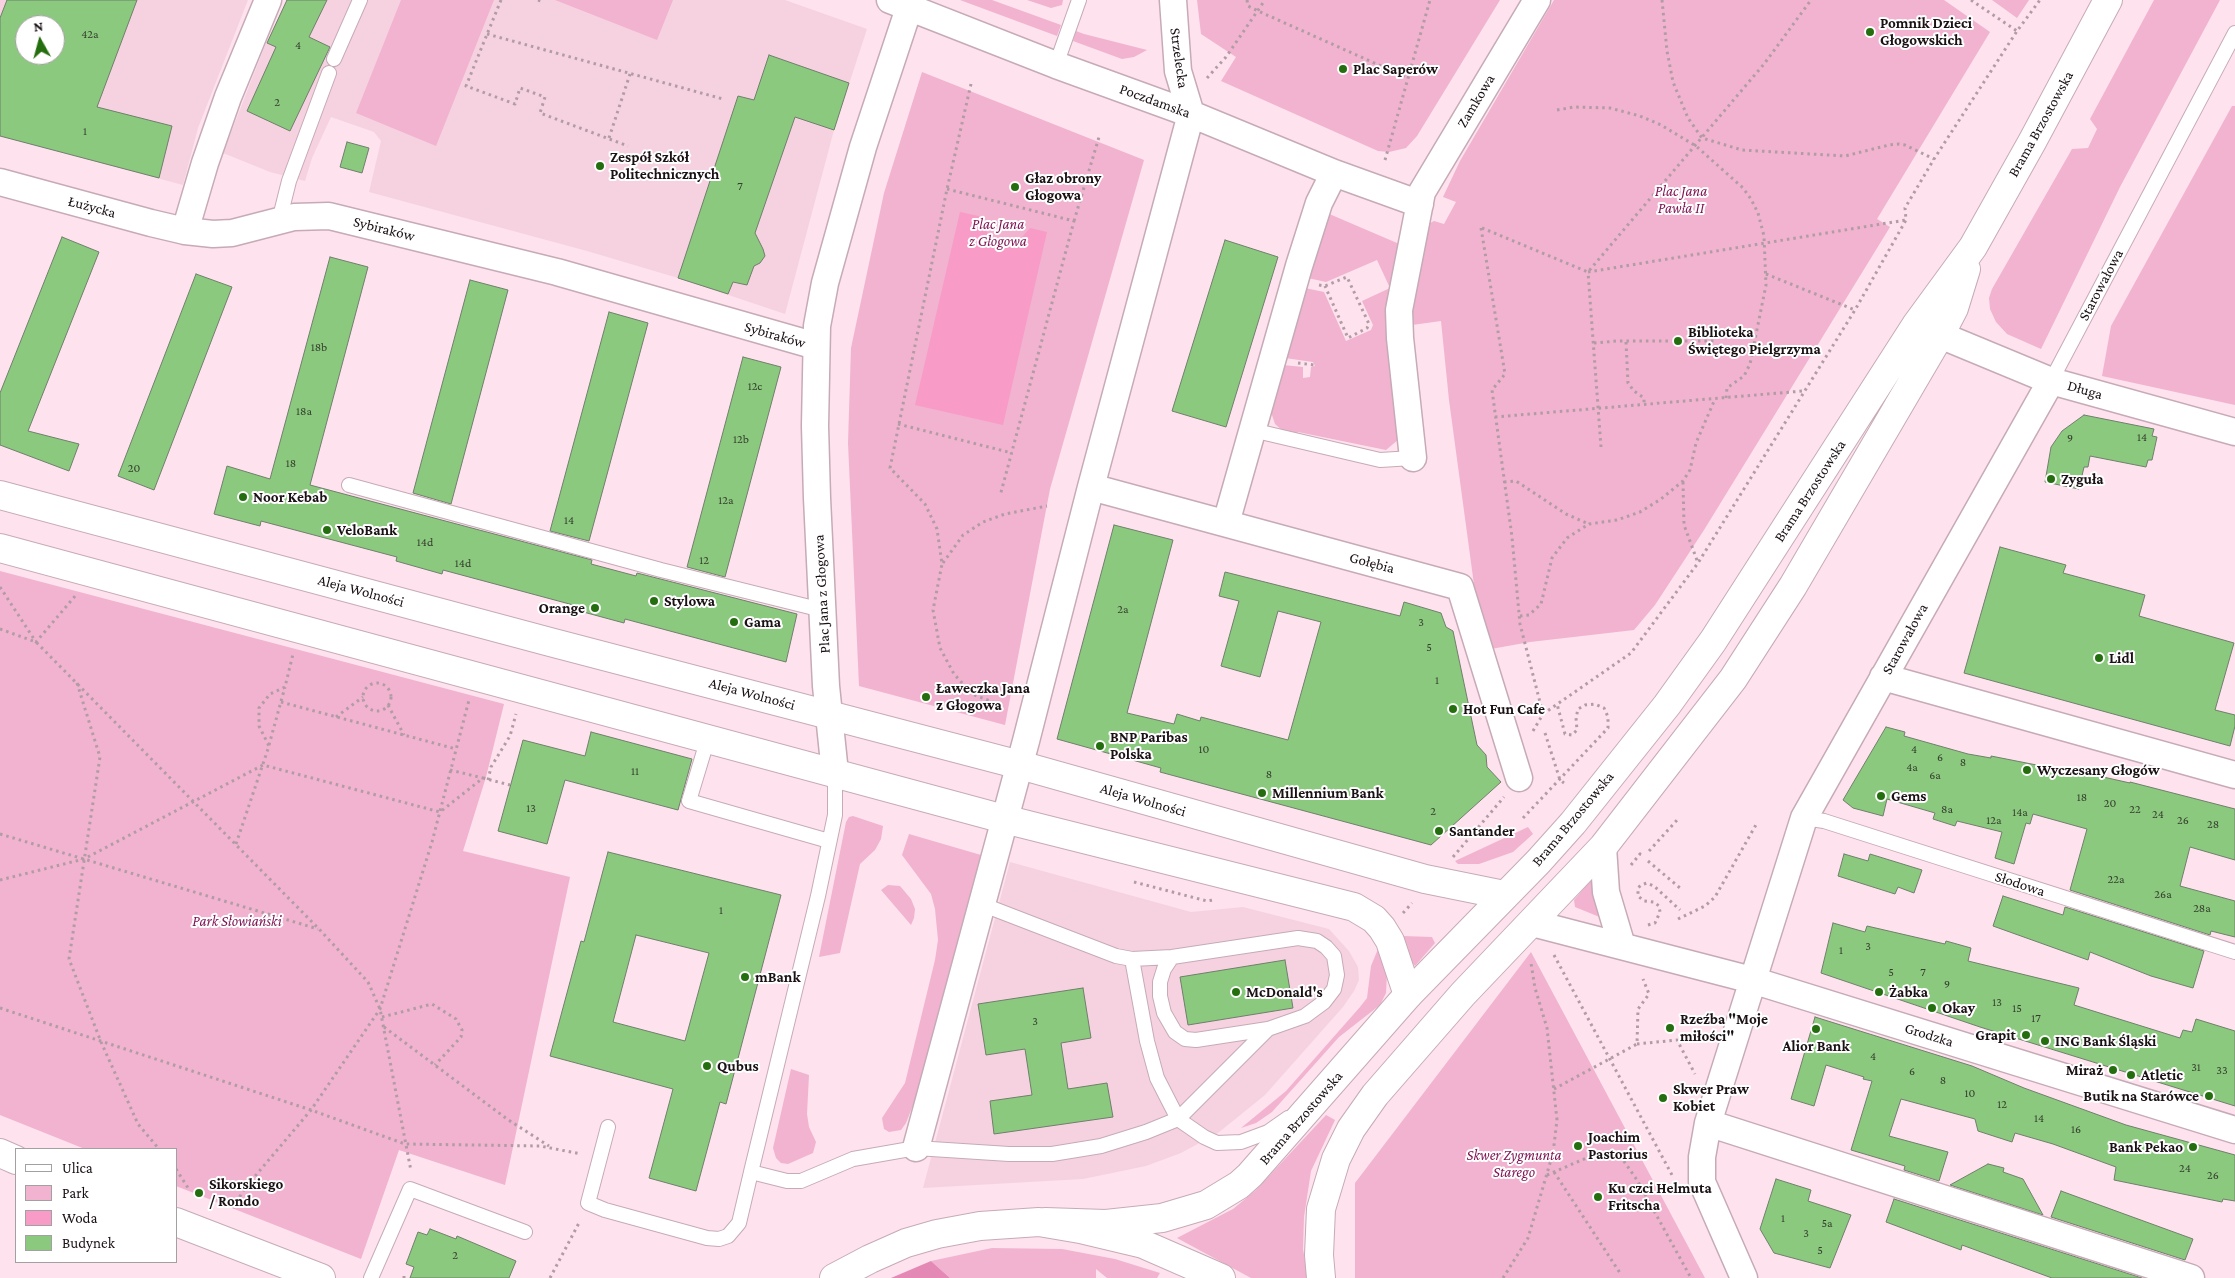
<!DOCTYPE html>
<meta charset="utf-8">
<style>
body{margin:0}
#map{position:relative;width:2235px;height:1278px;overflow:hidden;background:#fee2ee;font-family:"Crimson Pro",serif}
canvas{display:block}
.legend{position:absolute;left:15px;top:1148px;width:162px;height:115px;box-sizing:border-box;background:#fff;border:1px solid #a3a0a1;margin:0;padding:6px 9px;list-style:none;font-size:15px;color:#1a1115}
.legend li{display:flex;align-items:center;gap:10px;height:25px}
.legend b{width:25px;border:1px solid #a3a0a1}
.north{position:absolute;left:15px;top:15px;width:50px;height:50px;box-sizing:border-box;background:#fff;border:1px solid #a3a0a1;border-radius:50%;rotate:353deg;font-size:14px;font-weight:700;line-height:20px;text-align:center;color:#1a1115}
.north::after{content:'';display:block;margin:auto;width:18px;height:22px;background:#246e0f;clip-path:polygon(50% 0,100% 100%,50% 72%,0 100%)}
</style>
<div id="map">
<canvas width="2235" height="1278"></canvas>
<ul class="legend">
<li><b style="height:6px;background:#fff"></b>Ulica</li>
<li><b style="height:14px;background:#f1b3cf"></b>Park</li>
<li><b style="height:14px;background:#f89bc7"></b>Woda</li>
<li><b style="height:14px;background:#8bc97e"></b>Budynek</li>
</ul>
<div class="north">N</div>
</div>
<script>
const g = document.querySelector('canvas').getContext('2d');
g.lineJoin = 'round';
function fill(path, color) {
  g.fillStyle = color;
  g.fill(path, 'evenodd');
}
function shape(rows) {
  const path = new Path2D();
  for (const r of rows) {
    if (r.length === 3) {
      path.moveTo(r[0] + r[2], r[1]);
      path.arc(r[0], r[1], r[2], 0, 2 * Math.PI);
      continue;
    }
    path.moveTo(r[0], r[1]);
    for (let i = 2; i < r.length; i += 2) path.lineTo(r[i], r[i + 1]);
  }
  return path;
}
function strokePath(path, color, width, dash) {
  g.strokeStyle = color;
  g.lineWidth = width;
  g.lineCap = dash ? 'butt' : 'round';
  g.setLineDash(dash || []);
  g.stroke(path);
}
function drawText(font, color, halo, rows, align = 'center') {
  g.font = font + ' "Crimson Pro",serif';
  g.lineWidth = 4;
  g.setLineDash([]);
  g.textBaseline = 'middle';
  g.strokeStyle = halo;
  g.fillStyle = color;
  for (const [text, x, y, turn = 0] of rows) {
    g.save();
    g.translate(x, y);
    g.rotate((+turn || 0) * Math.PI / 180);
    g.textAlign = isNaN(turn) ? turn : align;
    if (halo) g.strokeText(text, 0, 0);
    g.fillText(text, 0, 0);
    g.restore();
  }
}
fill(shape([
 [0,0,248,0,198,128,183,185,0,136],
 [25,25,55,25,55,55,25,55],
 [287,0,785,0,867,29,834,130,785,314,678,278,587,251,369,192,381,141,374,132,331,117,312,158,305,181,270,172,223,153,266,43],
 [1010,862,1191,912,1243,907,1329,929,1349,951,1358,967,1359,980,1354,991,1343,1007,1265,1095,1218,1133,1181,1153,1146,1166,1083,1179,923,1188]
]), '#f6d2e1');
fill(shape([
 [401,0,494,0,436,146,356,113],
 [555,0,673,0,657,40],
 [960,0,992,0,1061,25,1057,36],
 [1027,0,1063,0,1062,5,1051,8],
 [1197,0,1500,0,1417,136,1406,148,1389,152,1378,151,1221,81,1236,57,1201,34],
 [1554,0,1944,0,1990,32,1877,219,1890,227,1704,530,1655,605,1634,630,1530,642,1491,649,1475,592,1449,400,1441,321,1412,325,1405,318,1428,224,1434,221,1444,224,1456,202,1443,197,1460,161],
 [1992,0,2029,0,2017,18],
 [2154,0,2220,0,2120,187,2041,349,2007,334,1996,322,1990,309,1989,298,1992,289,2072,149,2088,148,2097,129,2090,119],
 [1076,31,1084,34,1147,50,1134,57,1122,59,1073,41],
 [922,72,1144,160,1050,489,1005,725,859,686,848,443,851,348,884,193],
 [2232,106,2235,106,2235,405,2102,376,2111,326],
 [1327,213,1404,246,1399,439,1386,450,1298,432,1297,436,1284,432,1275,424,1271,412,1283,365,1303,367,1303,378,1310,377,1311,367,1315,366,1313,362,1285,358,1305,288,1324,292,1346,341,1371,330,1373,325,1362,301,1390,288,1377,260,1326,282,1308,278],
 [0,571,504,704,486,777,463,851,570,877,505,1185,399,1150,361,1259,176,1186,176,1149,85,1149,0,1115],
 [853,816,883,826,881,839,875,850,860,864,840,953,819,957,846,822,849,817],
 [1528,827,1533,834,1513,852,1479,864,1458,864,1455,861],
 [909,834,981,855,917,1095,906,1123,901,1130,889,1132,884,1129,882,1118,905,1083,935,960,938,940,935,909,931,894,902,855],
 [1598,878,1602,918,1575,907,1574,900,1591,880],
 [888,885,900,886,911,899,915,909,914,918,911,925,881,890],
 [1403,936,1432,937,1435,943,1415,966,1409,959],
 [1378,949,1387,973,1386,993,1380,1005,1339,1037,1272,1112,1256,1123,1241,1128,1286,1091,1360,1007,1367,998,1371,966],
 [1531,952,1705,1278,1355,1278,1355,1183],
 [791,1069,809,1075,807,1114,809,1127,816,1142,813,1153,788,1164,781,1163,776,1158,773,1148],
 [1326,1115,1335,1120,1311,1171,1304,1217,1303,1249,1308,1278,1251,1278,1177,1238,1233,1209,1255,1191],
 [992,1248,1062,1249,1115,1259,1160,1273,1157,1278,1107,1278,1096,1269,1096,1278,950,1278,931,1261]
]), '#f1b3cf');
fill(shape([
 [931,1261,950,1278,891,1278]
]), '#e489b5');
fill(shape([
 [960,212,983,217,986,231,993,238,1003,241,1022,237,1030,228,1047,232,1003,425,915,405]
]), '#f89bc7');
const building = shape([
 [7,0,137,0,97,107,172,126,159,178,0,136,0,18,7,0],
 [25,25,55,25,55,55,25,55,25,25],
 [287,0,327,0,309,37,330,47,290,131,247,111,276,47,267,43,287,0],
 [769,55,849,83,834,130,795,117,755,233,763,249,765,256,760,263,754,266,747,285,733,282,728,294,678,278,738,96,754,100,769,55],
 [347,142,369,148,362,173,340,167,347,142],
 [62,237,99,252,28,431,79,444,69,471,0,445,0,393,62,237],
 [1225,240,1278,257,1226,427,1172,411,1225,240],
 [330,257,368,267,310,485,592,560,591,564,636,576,637,573,797,614,786,662,625,619,624,623,576,610,577,606,443,570,442,574,396,561,397,557,261,521,260,526,214,514,227,466,270,479,330,257],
 [196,274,232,287,154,490,118,476,196,274],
 [470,280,508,290,451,504,413,493,470,280],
 [609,312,648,323,589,541,550,531,609,312],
 [743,357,781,367,725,577,687,567,743,357],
 [2084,415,2154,429,2152,436,2157,437,2152,460,2148,460,2146,467,2090,456,2088,467,2084,467,2079,489,2045,482,2051,447,2062,431,2084,415],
 [1114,525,1173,540,1127,713,1174,724,1177,714,1200,721,1201,717,1288,740,1321,622,1278,611,1260,677,1221,666,1239,601,1219,596,1225,572,1400,616,1404,602,1441,613,1446,627,1453,631,1477,745,1486,755,1487,767,1501,782,1431,845,1160,772,1161,768,1057,739,1114,525],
 [2000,547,2066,565,2063,573,2145,595,2139,616,2234,643,2215,710,2235,715,2235,726,2230,746,1964,673,2000,547],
 [1886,727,1905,732,1904,736,1968,754,1991,758,1991,756,2072,772,2072,770,2130,783,2130,782,2235,809,2235,860,2190,847,2180,886,2235,901,2235,937,2211,931,2210,935,2070,890,2087,829,2033,814,2030,824,2026,823,2014,864,1995,858,2002,832,1957,821,1955,826,1933,819,1935,813,1887,799,1883,816,1853,808,1843,800,1886,727],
 [591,732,692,759,678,810,565,780,547,844,498,831,523,740,585,756,591,732],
 [608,852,781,895,726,1104,720,1102,696,1191,649,1178,673,1089,550,1056,581,941,584,942,608,852],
 [636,935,709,953,685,1041,613,1022,636,935],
 [1844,854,1868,861,1870,854,1922,870,1914,893,1898,887,1895,894,1838,876,1844,854],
 [2003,896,2063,915,2065,907,2204,951,2193,988,2151,976,2090,952,2088,960,1993,926,2003,896],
 [1833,923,1865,932,1867,926,1945,944,1946,941,1971,948,1968,961,2079,988,2074,1005,2180,1038,2183,1030,2192,1032,2196,1019,2235,1031,2235,1106,1980,1027,1821,973,1833,923],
 [1285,960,1293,1008,1188,1025,1180,977,1285,960],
 [1083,988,1091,1038,1061,1043,1068,1089,1107,1083,1113,1117,994,1134,990,1101,1032,1095,1025,1049,986,1055,978,1004,1083,988],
 [1815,1017,1972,1066,2024,1088,2126,1125,2235,1155,2235,1201,2223,1199,2222,1202,2114,1180,2116,1167,2053,1144,2015,1133,2012,1142,1978,1131,1975,1119,1901,1099,1889,1136,1948,1152,1939,1181,1904,1170,1905,1166,1851,1150,1872,1081,1863,1079,1864,1077,1826,1065,1814,1106,1791,1099,1815,1017],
 [1988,1164,2004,1168,2003,1172,2023,1179,2043,1215,1950,1185,1988,1164],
 [1776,1179,1811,1190,1808,1201,1851,1215,1830,1268,1774,1253,1760,1229,1776,1179],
 [2061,1191,2193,1239,2185,1260,2051,1217,2061,1191],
 [1894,1199,2142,1278,2052,1278,1962,1245,1961,1250,1886,1222,1894,1199],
 [430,1229,456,1239,457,1236,516,1261,509,1278,410,1278,414,1267,406,1264,418,1232,427,1235,430,1229]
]);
fill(building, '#8bc97e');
strokePath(building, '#6f7f6c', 1);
const lane = shape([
 [334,59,360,0],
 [1056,65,1079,0],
 [279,221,289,181,329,73],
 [2051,381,2235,33],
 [1252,430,1380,460,1413,458],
 [349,485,661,570,822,610],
 [708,738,689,801,829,841],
 [835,773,835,815,818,896,751,1172,787,1181,801,1181,853,1159,916,1148,1009,1154,1052,1154,1101,1146,1146,1132,1178,1119,1268,1029],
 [1804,818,1824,821,2235,952],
 [981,904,1116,956,1132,959,1147,1041,1157,1078,1178,1119,1204,1137,1217,1143,1241,1142,1268,1132,1288,1118],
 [1132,959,1172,957,1298,938,1317,941,1326,947,1334,956,1337,975,1334,989,1324,1002,1305,1016,1268,1029,1196,1040,1185,1039,1175,1032,1164,1013,1160,996,1160,982,1164,969,1172,957],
 [608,1127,588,1203,605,1210,707,1238,719,1239,728,1236,739,1223,751,1172],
 [371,1278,410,1189,525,1232]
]);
const street = shape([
 [890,0,1056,65,1191,114,1334,173,1420,204],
 [1173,0,1178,71,1191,114],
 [0,182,151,223,185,231,213,234,232,233,294,217,329,216,557,272,816,346],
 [185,231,205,163,228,97,268,0],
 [1940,335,2051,381,2235,432],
 [1413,458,1400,338,1399,310,1422,192,1537,0],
 [1091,487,1460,587,1519,778],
 [1226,523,1299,266,1319,203,1334,173],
 [1883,677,2235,775],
 [835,773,826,686,817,498,815,426,817,326,825,283,863,147,909,8],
 [1603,847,1606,892,1622,946],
 [1532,923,1752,980,2235,1130],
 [1708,1123,2191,1278],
 [916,1148,1026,741,1091,487,1191,114],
 [1744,1278,1702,1182,1702,1157,1708,1123,1804,818,2051,381]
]);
const secondary = shape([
 [0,495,550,642,1020,765,1425,879,1504,895],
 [0,548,1004,819,1354,907,1374,919,1382,928,1390,941,1408,995],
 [0,1153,16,1160],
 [176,1222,321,1278]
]);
const primary = shape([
 [1045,1222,1106,1224,1162,1218,1206,1205,1239,1185,1250,1175,1408,995,1538,862,1573,823,1667,705,1713,641,1916,325,1973,247,2032,142,2108,0],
 [834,1278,870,1259,906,1243,937,1234,980,1226,1039,1222,1080,1229,1143,1244,1221,1278],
 [1321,1278,1319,1255,1321,1209,1336,1159,1351,1129,1375,1095,1463,994,1603,847,1733,679,1793,586,1940,335,1954,308,1966,269]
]);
strokePath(lane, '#c6abb7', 16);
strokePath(street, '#c6abb7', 29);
strokePath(secondary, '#c6abb7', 30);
strokePath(primary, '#c6abb7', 30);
strokePath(shape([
 [501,0,466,86,515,104,520,88,545,97,540,113,628,146],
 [538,0,544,2],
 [1247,0,1248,6,1258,11,1408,78],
 [1662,0,1667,51,1673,82,1688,118,1702,138,1742,150,1845,156,1889,145,1899,144,1905,145,1934,159],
 [1971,0,2017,31],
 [487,34,723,99],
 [1207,78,1226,57,1265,0],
 [971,84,947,189,890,468,925,504,937,529,942,564,933,610,940,648,954,674,972,694,1003,706],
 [1557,110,1574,107,1610,108,1640,116,1661,125,1696,146,1743,188,1751,199,1758,213,1764,236,1766,285,1750,364,1744,376,1727,388,1726,398],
 [609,138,630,74],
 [1385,160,1430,0],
 [947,189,1074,221,1000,496],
 [1074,221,1099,137],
 [1481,228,1505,374,1492,390,1512,537,1520,624,1543,714],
 [1482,228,1588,272,1764,64,1811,0],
 [1766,274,1855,310],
 [1319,285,1325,286,1347,277,1369,324,1367,328,1348,338,1325,286],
 [1626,342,1628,383,1634,391,1644,398,1644,404],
 [1594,343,1617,341,1714,341],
 [1298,363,1314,365],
 [1495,417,1803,391],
 [898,424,1012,453],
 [1601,447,1588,272,1906,220],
 [1504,482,1516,481,1566,514,1589,524],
 [1683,482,1684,525,1698,563],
 [943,563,963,535,983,522,1005,514,1047,506],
 [0,587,36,642,76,595],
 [1520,616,1529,615,1541,604,1552,558,1567,538,1589,524,1617,520,1640,512,1661,499,1683,481,1690,470,1696,443,1715,399],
 [0,629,36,642,319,929,368,982,380,1009,411,1171],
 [77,683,100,757,69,959,101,1042,138,1124,159,1149],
 [377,697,14],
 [281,702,456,749],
 [388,705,404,735],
 [336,717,363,697],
 [1533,731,1543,714,1631,653,1698,563,1855,310,1906,220,1905,208,1934,159,2017,31,2040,0],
 [1545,733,1560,780,1564,783],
 [269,745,285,687],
 [450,770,483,778],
 [488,780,491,767,510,736,516,714],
 [1523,818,1608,728,1608,717,1604,708,1595,704,1585,705,1578,709,1576,718,1577,730,1572,735,1565,734,1557,704],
 [0,834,318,929],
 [236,844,269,746,259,726,259,708,270,694,285,687,293,654],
 [1649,851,1678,819],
 [1639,853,1643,857],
 [1453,857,1504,797],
 [1648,861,1680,888],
 [1631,865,1640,854],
 [0,880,84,859,263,765,440,812,483,778,510,785],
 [1134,882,1207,901,1213,900],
 [1403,913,1412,903],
 [1678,919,1705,906,1715,897,1757,823],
 [1648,925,1655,923,1660,912,1659,906,1654,902,1644,901,1638,896,1638,888,1641,885,1647,883,1654,886,1680,910],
 [1554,955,1672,1175],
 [0,1008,311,1110,405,1144,540,1146,581,1154],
 [382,1017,432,1004,456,1019,462,1030,461,1037,435,1065],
 [384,1027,507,1119,549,1146],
 [1637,1044,1677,1040,1695,1074],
 [1554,1089,1637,1044,1638,1009,1649,994,1643,979],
 [176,1169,190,1191],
 [1554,1172,1620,1273],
 [1547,1175,1598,1153,1609,1152,1621,1157,1637,1180,1691,1278],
 [233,1208,245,1188,311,1110,380,1009,432,842,469,700],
 [404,1278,404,1276],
 [550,1278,580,1221],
 [1503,1278,1528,1238,1553,1153,1557,1120,1547,1028,1535,988,1531,963]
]), '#b19ca5', 3, [2.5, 4]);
strokePath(lane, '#fff', 14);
strokePath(street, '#fff', 26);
strokePath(secondary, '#fff', 28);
strokePath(primary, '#fff', 28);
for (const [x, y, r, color] of [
 [1870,32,5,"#246e0f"],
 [1343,69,5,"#246e0f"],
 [600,166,5,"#246e0f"],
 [1015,187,5,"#246e0f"],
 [1678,341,5,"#246e0f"],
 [2051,479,5,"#246e0f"],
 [243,497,5,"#246e0f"],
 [327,530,5,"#246e0f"],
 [654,601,5,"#246e0f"],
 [595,608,5,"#246e0f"],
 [734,622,5,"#246e0f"],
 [2099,658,5,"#246e0f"],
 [926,697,5,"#246e0f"],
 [1453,709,5,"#246e0f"],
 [1100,746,5,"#246e0f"],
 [2027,770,5,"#246e0f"],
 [1262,793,5,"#246e0f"],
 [1881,796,5,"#246e0f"],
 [1439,831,5,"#246e0f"],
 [745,977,5,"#246e0f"],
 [1236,992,5,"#246e0f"],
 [1879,992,5,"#246e0f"],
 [1932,1008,5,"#246e0f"],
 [1670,1028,5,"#246e0f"],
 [1816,1029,5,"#246e0f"],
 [2026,1035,5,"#246e0f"],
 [2045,1041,5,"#246e0f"],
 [707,1066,5,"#246e0f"],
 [2113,1070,5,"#246e0f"],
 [2131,1075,5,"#246e0f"],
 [2209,1096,5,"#246e0f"],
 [1663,1098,5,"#246e0f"],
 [1578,1146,5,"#246e0f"],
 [2193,1147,5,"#246e0f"],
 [199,1193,5,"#246e0f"],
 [1598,1197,5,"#246e0f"]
]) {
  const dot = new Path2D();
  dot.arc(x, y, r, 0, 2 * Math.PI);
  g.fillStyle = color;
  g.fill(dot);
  strokePath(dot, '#fff', 2);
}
drawText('12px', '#363f2f', null, [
 ["42a",90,34],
 ["4",298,45],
 ["2",277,102],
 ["1",85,131],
 ["7",740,186],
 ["18b",319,347],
 ["12c",755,386],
 ["18a",304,411],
 ["14",2142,437],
 ["9",2070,438],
 ["12b",741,439],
 ["18",291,463],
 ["20",134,468],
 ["12a",726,500],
 ["14",569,520],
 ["14d",425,542],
 ["12",704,560],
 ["14d",463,563],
 ["2a",1123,609],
 ["3",1421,622],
 ["5",1429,647],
 ["1",1437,680],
 ["10",1204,749],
 ["4",1914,749],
 ["6",1940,757],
 ["8",1963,762],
 ["4a",1912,767],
 ["11",635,771],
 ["8",1269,774],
 ["6a",1935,775],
 ["18",2082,797],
 ["20",2110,803],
 ["13",531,808],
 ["8a",1947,809],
 ["22",2135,809],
 ["2",1433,811],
 ["14a",2020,812],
 ["24",2158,814],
 ["12a",1994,820],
 ["26",2183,820],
 ["28",2213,824],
 ["22a",2116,879],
 ["26a",2163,894],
 ["28a",2202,908],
 ["1",721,910],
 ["3",1868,946],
 ["1",1841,950],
 ["5",1891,972],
 ["7",1923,972],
 ["9",1947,984],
 ["13",1997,1002],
 ["15",2017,1008],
 ["17",2036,1018],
 ["3",1035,1021],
 ["4",1873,1056],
 ["31",2196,1067],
 ["33",2222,1070],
 ["6",1912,1071],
 ["8",1943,1080],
 ["10",1970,1093],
 ["12",2002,1104],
 ["14",2039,1118],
 ["16",2076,1129],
 ["24",2185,1168],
 ["26",2213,1175],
 ["1",1783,1218],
 ["5a",1827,1223],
 ["3",1806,1233],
 ["5",1820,1250],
 ["2",455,1255]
]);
drawText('bold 15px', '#1a1115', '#fff', [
 ["Pomnik Dzieci",1880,23],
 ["Głogowskich",1880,40],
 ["Plac Saperów",1353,69],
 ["Zespół Szkół",610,157],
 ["Politechnicznych",610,174],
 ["Głaz obrony",1025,178],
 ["Głogowa",1025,195],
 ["Biblioteka",1688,332],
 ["Świętego Pielgrzyma",1688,349],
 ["Zyguła",2061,479],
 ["Noor Kebab",253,497],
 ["VeloBank",337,530],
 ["Stylowa",664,601],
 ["Orange",585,608,"right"],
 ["Gama",744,622],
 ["Lidl",2109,658],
 ["Ławeczka Jana",936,688],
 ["z Głogowa",936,705],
 ["Hot Fun Cafe",1463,709],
 ["BNP Paribas",1110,737],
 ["Polska",1110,754],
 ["Wyczesany Głogów",2037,770],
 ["Millennium Bank",1272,793],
 ["Gems",1891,796],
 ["Santander",1449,831],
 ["mBank",755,977],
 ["McDonald's",1246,992],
 ["Żabka",1889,992],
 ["Okay",1942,1008],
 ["Rzeźba \"Moje",1680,1019],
 ["miłości\"",1680,1036],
 ["Grapit",2016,1035,"right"],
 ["ING Bank Śląski",2055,1041],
 ["Alior Bank",1816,1046,"center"],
 ["Qubus",717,1066],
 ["Miraż",2103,1070,"right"],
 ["Atletic",2141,1075],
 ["Skwer Praw",1673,1089],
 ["Kobiet",1673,1106],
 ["Butik na Starówce",2199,1096,"right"],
 ["Joachim",1588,1137],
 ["Pastorius",1588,1154],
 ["Bank Pekao",2183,1147,"right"],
 ["Sikorskiego",209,1184],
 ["/ Rondo",209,1201],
 ["Ku czci Helmuta",1608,1188],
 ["Fritscha",1608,1205]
], 'left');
drawText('15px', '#1a1115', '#fff', [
 ["Strzelecka",1179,58,82],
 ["Poczdamska",1155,101,20],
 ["Zamkowa",1476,101,-59],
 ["Brama Brzostowska",2041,124,-61],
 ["Łużycka",92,207,15],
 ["Sybiraków",384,229,14],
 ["Starowałowa",2101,285,-62],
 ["Sybiraków",775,335,16],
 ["Długa",2085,390,16],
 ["Brama Brzostowska",1810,491,-57],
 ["Gołębia",1372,563,15],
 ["Aleja Wolności",361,591,15],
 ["Plac Jana z Głogowa",822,594,-93],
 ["Starowałowa",1905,639,-61],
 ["Aleja Wolności",752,694,15],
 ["Aleja Wolności",1143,800,16],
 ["Brama Brzostowska",1573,819,-50],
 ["Słodowa",2020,884,18],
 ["Grodzka",1929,1035,17],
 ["Brama Brzostowska",1301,1118,-49]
]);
drawText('italic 15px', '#7e1252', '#fff', [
 ["Plac Jana",1681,191],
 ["Pawła II",1681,208],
 ["Plac Jana",998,224],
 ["z Głogowa",998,241],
 ["Park Słowiański",237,921],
 ["Skwer Zygmunta",1514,1155],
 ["Starego",1514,1172]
]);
</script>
